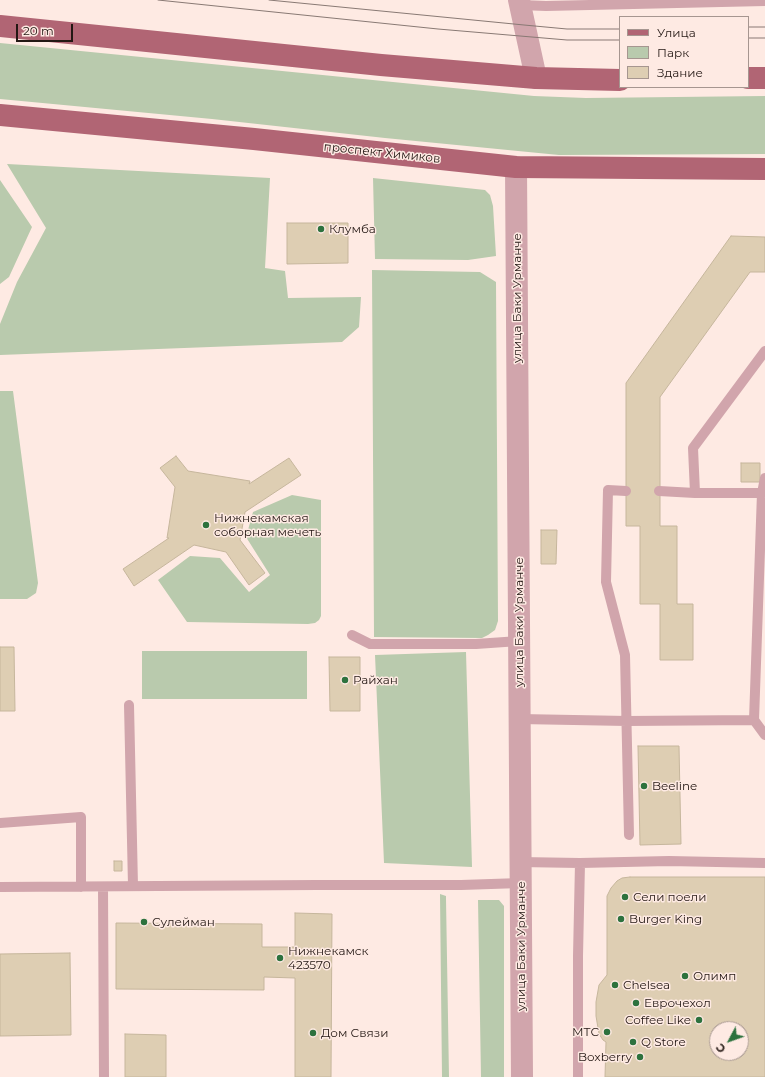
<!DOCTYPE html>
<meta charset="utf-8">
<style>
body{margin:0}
#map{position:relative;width:765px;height:1077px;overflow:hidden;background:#feeae3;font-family:Montserrat,sans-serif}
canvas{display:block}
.legend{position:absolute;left:619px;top:16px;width:130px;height:72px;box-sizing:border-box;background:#feeae3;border:1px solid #a69690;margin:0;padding:5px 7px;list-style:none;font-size:12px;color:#231713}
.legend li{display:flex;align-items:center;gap:8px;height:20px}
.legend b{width:20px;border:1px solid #a69690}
.north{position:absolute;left:709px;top:1021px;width:40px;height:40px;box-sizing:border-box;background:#feeae3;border:1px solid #a69690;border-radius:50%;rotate:229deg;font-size:11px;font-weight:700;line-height:16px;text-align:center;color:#231713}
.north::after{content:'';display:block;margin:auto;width:14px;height:18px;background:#2d723e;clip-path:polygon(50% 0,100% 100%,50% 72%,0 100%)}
.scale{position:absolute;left:16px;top:24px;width:57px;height:18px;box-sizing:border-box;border:2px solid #231713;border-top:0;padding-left:5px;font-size:12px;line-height:14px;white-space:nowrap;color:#231713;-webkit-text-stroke:3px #feeae3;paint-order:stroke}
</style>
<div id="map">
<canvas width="765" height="1077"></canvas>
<ul class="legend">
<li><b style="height:5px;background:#b16574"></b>Улица</li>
<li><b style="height:11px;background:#b9caad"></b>Парк</li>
<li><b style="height:11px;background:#deceb3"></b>Здание</li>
</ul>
<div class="north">С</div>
<div class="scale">20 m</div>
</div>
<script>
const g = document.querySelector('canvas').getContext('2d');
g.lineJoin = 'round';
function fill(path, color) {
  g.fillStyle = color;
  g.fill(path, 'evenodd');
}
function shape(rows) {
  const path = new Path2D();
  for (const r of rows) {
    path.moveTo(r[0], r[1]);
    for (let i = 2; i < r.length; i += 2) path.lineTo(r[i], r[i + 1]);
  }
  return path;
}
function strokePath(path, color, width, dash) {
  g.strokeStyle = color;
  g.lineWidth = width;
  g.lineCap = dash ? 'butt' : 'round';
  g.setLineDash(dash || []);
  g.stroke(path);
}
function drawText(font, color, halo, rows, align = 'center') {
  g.font = font + ' Montserrat,sans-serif';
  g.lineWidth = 3;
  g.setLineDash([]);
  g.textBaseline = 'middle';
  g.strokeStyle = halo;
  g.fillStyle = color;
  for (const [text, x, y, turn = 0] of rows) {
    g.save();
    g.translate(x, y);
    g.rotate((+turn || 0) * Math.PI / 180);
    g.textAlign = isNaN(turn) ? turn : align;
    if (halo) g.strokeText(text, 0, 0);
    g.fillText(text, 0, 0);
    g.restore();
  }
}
fill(shape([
 [0,43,534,96,586,98,765,96,765,154,559,155,385,138,212,119,0,99],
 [7,164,270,178,265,268,285,271,288,298,361,297,359,327,342,342,0,355,0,324,17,282,46,228],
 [373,178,485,190,490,195,493,206,496,256,468,260,375,259],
 [0,180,32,227,9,277,0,284],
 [372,270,480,272,496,282,498,621,495,630,488,635,482,638,374,637],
 [0,391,13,391,38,583,36,593,27,599,0,599],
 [292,495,321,500,321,616,319,620,315,623,308,624,187,622,158,580,190,556,220,558,249,592,270,575,246,537,253,512],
 [142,651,307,651,307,699,142,699],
 [466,652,472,867,384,863,375,655],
 [440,894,446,896,446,899,449,1077,442,1077],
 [478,900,499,900,504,906,504,1077,481,1077]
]), '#b9caad');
const building = shape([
 [287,223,348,223,348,263,287,264,287,223],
 [731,236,765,237,765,272,750,272,660,397,660,526,677,526,677,604,693,604,693,660,660,660,660,604,640,604,640,526,626,526,626,383,731,236],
 [176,456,188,471,250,481,249,484,289,458,301,475,245,512,240,540,265,573,249,585,226,552,194,545,134,586,123,569,169,538,167,538,175,487,160,468,176,456],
 [741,463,760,463,760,482,741,482,741,463],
 [541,530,557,530,556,564,541,564,541,530],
 [0,647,14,647,15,711,0,711,0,647],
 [329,657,360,657,360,711,330,711,329,657],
 [638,746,679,746,681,844,640,845,638,746],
 [114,861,122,861,122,871,114,871,114,861],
 [630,877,765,877,765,1077,605,1077,606,1042,603,1040,599,1034,596,1016,596,1002,599,985,607,975,607,896,611,888,617,881,622,878,630,877],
 [717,1029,741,1029,741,1053,717,1053,717,1029],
 [295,913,332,914,331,1077,295,1077,295,978,264,977,264,990,116,989,116,923,262,924,262,947,295,947,295,913],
 [70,953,71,1035,0,1036,0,954,70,953],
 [125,1034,166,1035,166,1077,125,1077,125,1034]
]);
fill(building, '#deceb3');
strokePath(building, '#c6b69c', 1);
strokePath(shape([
 [520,5,546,6,765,1],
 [626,491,608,490,606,582,625,655,629,835],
 [659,491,695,493,762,493],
 [695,493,693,448,765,351],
 [352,635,370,644,476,644,519,641],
 [129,705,133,886],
 [520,719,627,721,754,720,762,493,765,478],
 [754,720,765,735],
 [0,823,81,817,81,887],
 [520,862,580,863,578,956,578,1077],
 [580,863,669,861,765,863],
 [0,887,317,885,461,885,521,883],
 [103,887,104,1077]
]), '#d1a5ac', 10);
strokePath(shape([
 [519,0,536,78],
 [516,167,522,1077]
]), '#d1a5ac', 22);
strokePath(shape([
 [0,26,381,65,536,78,620,80],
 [748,78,765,78],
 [0,115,254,139,516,167,765,169]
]), '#b16574', 22);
strokePath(shape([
 [158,0,438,29,567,40,620,40],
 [269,0,524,25,567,29,620,29],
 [748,27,765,27],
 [748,38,765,38]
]), '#897974', 1);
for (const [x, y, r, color] of [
 [321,229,4,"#2d723e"],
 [206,525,4,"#2d723e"],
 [345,680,4,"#2d723e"],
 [644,786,4,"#2d723e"],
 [625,897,4,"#2d723e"],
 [621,919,4,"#2d723e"],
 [144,922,4,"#2d723e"],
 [280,958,4,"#2d723e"],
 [685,976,4,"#2d723e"],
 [615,985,4,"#2d723e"],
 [636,1003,4,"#2d723e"],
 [699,1020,4,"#2d723e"],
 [607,1032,4,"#2d723e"],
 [313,1033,4,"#2d723e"],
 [633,1042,4,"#2d723e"],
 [640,1057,4,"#2d723e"]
]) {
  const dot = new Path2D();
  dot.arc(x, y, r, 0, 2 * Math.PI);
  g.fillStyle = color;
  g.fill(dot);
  strokePath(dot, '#feeae3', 1.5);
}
drawText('12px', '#231713', '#feeae3', [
 ["проспект Химиков",382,153,6],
 ["улица Баки Урманче",517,298,-90],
 ["улица Баки Урманче",519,622,-90],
 ["улица Баки Урманче",521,946,-90]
]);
drawText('12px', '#231713', '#feeae3', [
 ["Клумба",329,229],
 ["Нижнекамская",214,518],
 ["соборная мечеть",214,532],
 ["Райхан",353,680],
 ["Beeline",652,786],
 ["Сели поели",633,897],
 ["Burger King",629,919],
 ["Сулейман",152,922],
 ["Нижнекамск",288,951],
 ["423570",288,965],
 ["Олимп",693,976],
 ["Chelsea",623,985],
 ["Еврочехол",644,1003],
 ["Coffee Like",691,1020,"right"],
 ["МТС",599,1032,"right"],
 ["Дом Связи",321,1033],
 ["Q Store",641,1042],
 ["Boxberry",632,1057,"right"]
], 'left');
</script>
